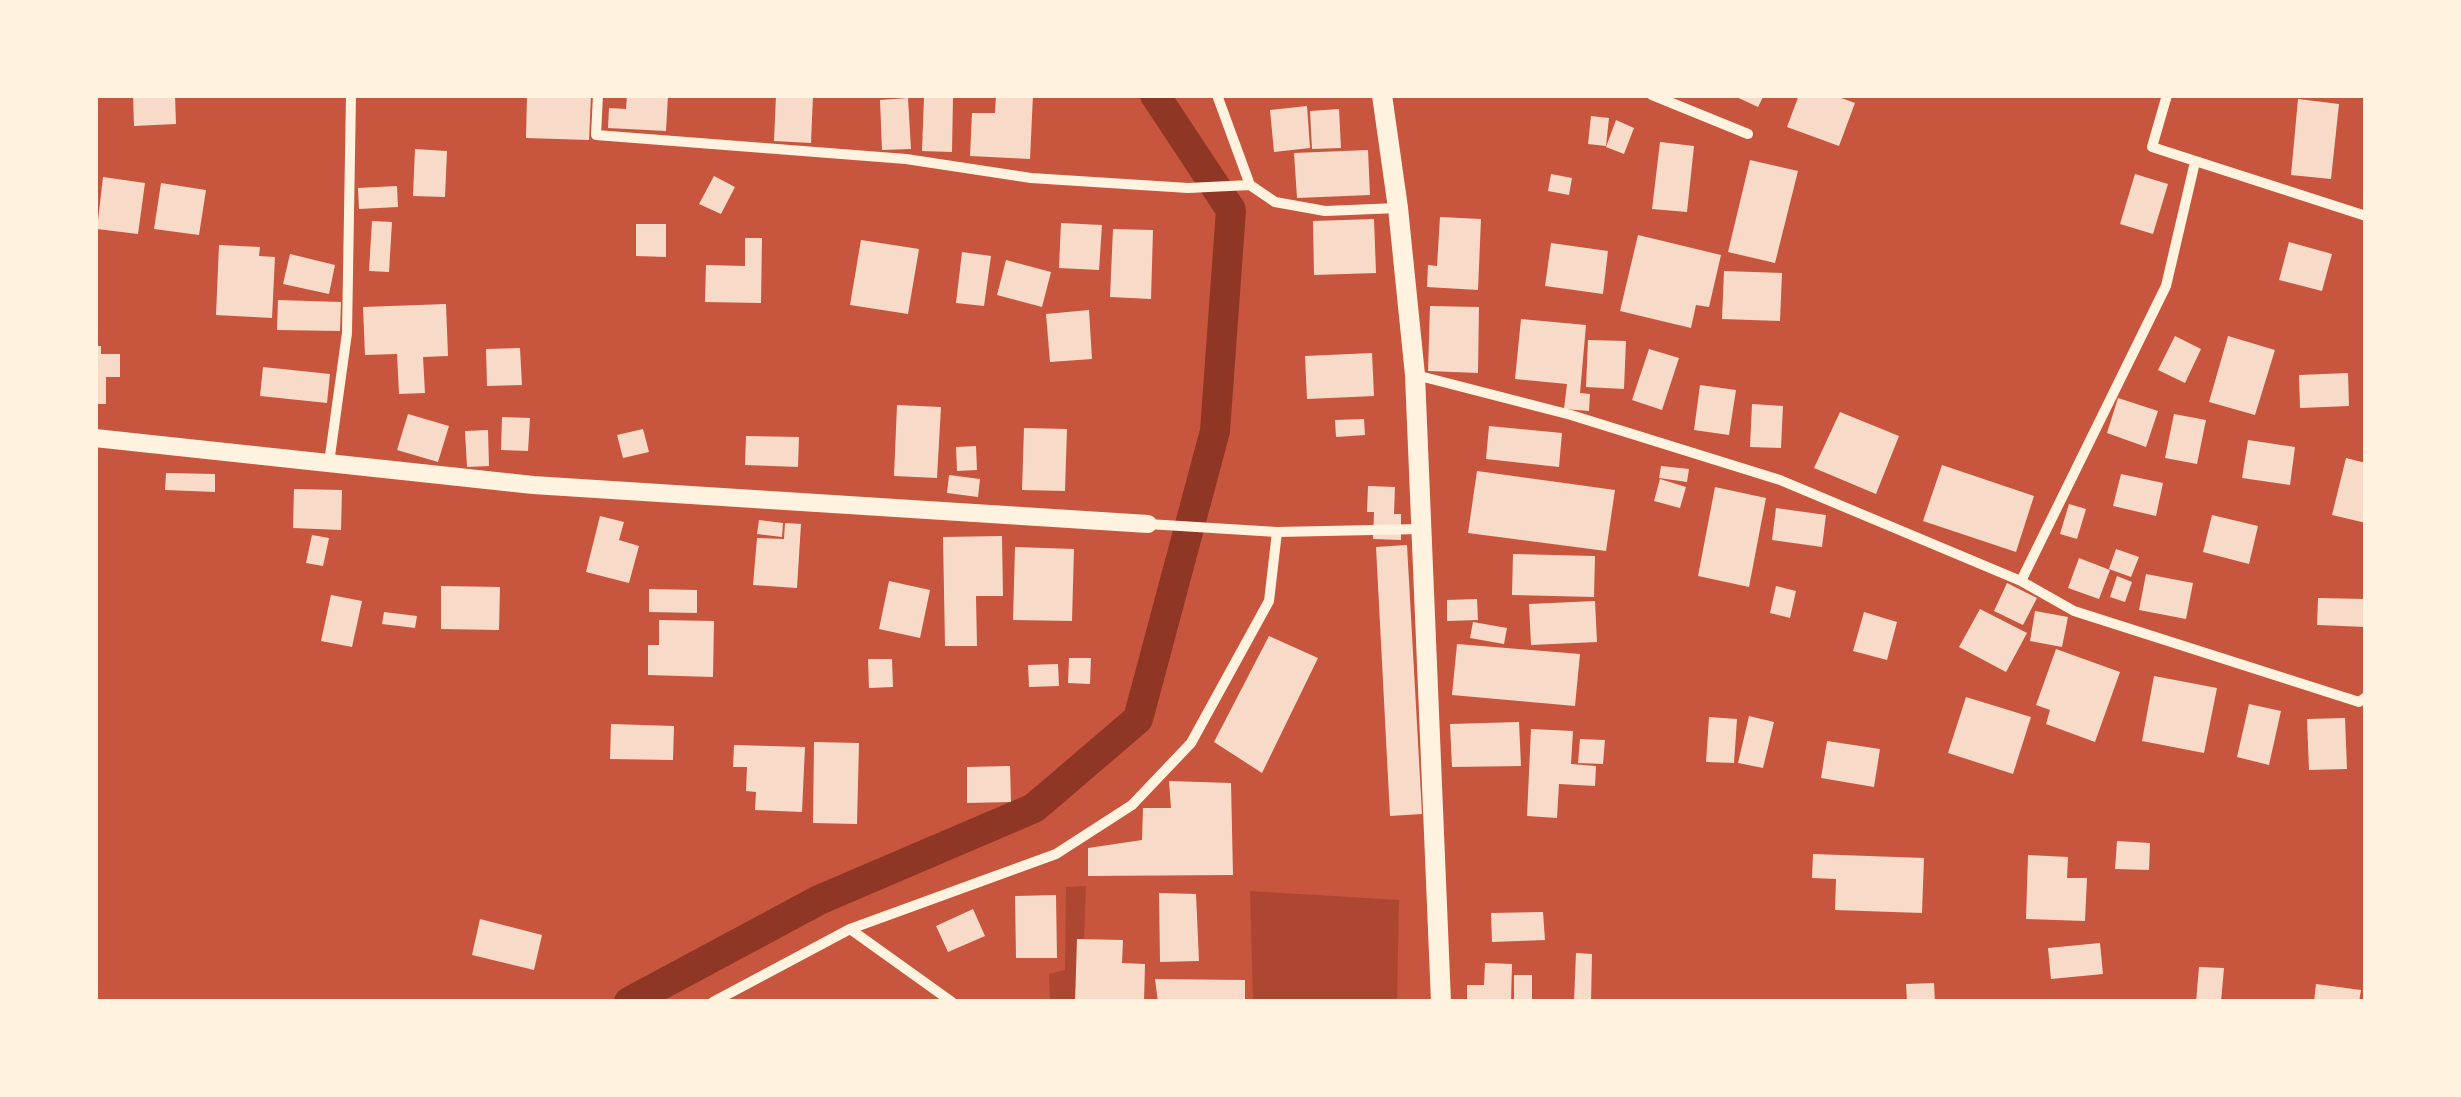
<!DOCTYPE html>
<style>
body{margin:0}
#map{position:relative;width:2461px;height:1097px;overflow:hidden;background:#c8553d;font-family:Arial,sans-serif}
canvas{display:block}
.frame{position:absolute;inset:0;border:98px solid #fff3e0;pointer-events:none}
</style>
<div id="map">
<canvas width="2461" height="1097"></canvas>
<div class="frame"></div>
</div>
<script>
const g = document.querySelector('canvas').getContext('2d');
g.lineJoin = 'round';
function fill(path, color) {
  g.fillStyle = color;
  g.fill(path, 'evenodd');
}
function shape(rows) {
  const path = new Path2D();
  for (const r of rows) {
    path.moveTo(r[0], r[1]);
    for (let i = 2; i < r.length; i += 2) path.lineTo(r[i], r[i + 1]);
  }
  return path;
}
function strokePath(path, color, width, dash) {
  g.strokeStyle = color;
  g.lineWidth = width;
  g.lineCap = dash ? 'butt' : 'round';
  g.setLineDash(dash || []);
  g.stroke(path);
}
fill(shape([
 [1086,886,1084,940,1116,1002,1050,1002,1049,974,1065,970,1066,887],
 [1250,891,1399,900,1397,1002,1253,1002]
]), '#ae4732');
strokePath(shape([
 [629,1002,819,900,1034,808,1138,719,1215,431,1231,210,1155,95]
]), '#8f3625', 30);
fill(shape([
 [133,95,175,95,176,124,134,126],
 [527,95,591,95,589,140,526,138],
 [627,95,668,95,666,131,608,128,609,108,626,109],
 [776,95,813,95,811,143,774,141],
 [996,95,1033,95,1030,159,970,156,972,113,995,113],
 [1732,95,1764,95,1758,107],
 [1799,95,1833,95,1855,103,1839,146,1787,127],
 [924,97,953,98,952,152,922,151],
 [908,98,911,149,882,150,880,100],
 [2298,99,2339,104,2331,179,2291,175],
 [1307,106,1310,148,1274,152,1270,110],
 [1339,109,1341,148,1312,149,1310,111],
 [1591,116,1609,118,1606,146,1588,144],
 [1616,120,1634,128,1624,154,1606,147],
 [1660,142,1694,146,1687,212,1652,209],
 [415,149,447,151,445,197,413,196],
 [1368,150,1370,195,1297,198,1294,153],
 [1750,160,1798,171,1775,263,1728,252],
 [1551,174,1572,178,1569,195,1548,191],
 [2135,174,2168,184,2153,234,2120,224],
 [714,176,735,187,721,214,699,204],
 [103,177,145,183,138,234,97,229],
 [161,183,206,190,199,235,154,229],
 [397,186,398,207,359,209,358,188],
 [1440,217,1481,219,1478,290,1427,287,1428,265,1437,266],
 [1374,219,1376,273,1314,275,1313,221],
 [372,221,392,222,389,272,369,271],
 [1061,223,1102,225,1099,270,1059,268],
 [636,224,666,224,666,257,636,256],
 [1113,229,1153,230,1151,299,1110,297],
 [1638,235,1721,255,1709,307,1696,305,1691,328,1620,311],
 [745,238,762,238,761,303,705,302,706,265,745,266],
 [861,240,919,249,908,314,850,305],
 [2289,242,2332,254,2322,291,2279,280],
 [1551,243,1608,251,1603,294,1545,286],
 [219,245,260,247,259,256,275,257,272,318,216,315],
 [962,252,991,256,984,306,956,303],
 [290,254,335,265,329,294,283,284],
 [1006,260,1051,272,1042,307,997,295],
 [1724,271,1782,273,1780,321,1722,319],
 [278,300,341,302,340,331,277,330],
 [446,304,448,356,423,357,425,393,399,394,397,354,365,355,363,307],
 [1430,306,1479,307,1478,373,1428,371],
 [1089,310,1092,359,1050,362,1046,314],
 [1521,319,1586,325,1580,393,1590,394,1589,411,1564,409,1567,384,1515,379],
 [2175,336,2201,349,2185,383,2158,370],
 [2228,336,2275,350,2255,415,2209,402],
 [1588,340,1626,341,1624,389,1586,387],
 [95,346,101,346,101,354,120,354,120,377,106,377,106,404,95,404],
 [520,348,522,385,487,386,486,349],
 [1649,349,1679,358,1662,410,1632,400],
 [1372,353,1374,396,1307,399,1305,356],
 [263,367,330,374,327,403,260,396],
 [2348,373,2349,406,2300,408,2299,375],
 [1700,385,1736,390,1729,435,1694,430],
 [2118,398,2158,411,2146,447,2107,433],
 [1752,404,1783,406,1781,448,1750,447],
 [897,405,941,407,937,478,894,476],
 [1840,412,1899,436,1876,494,1814,468],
 [408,414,449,426,438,462,397,450],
 [2174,414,2206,420,2197,464,2165,458],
 [502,417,530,418,528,451,501,450],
 [1364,419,1365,435,1336,437,1335,420],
 [1489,426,1562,433,1559,467,1486,459],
 [1024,428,1067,429,1065,491,1022,490],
 [643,429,649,452,623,458,617,435],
 [488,430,489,466,467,467,465,431],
 [746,436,799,437,798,467,745,465],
 [2248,440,2295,447,2290,485,2242,478],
 [976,446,977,470,957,471,956,447],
 [2346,458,2366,463,2366,523,2332,515],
 [1942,465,2034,496,2016,552,1923,521],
 [1661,466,1689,469,1687,482,1659,478],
 [1477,471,1615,490,1606,551,1468,533],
 [166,473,215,474,215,492,165,490],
 [2121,474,2163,483,2156,516,2113,506],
 [949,475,980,479,978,497,947,493],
 [1660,479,1686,487,1680,508,1654,501],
 [1368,486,1395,487,1394,514,1401,514,1401,540,1373,539,1374,512,1367,512],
 [1715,487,1766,498,1749,587,1698,576],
 [294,489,342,490,341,530,293,528],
 [2069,504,2086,509,2077,539,2060,534],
 [1776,508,1826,515,1822,547,1772,540],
 [2212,515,2258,526,2249,564,2203,552],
 [600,516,624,522,619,540,639,546,629,583,586,572],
 [759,520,783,523,782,537,757,534],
 [785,523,801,524,797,588,753,585,757,538,784,539],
 [312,535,329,538,323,566,306,563],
 [1002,536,1003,596,976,596,977,646,945,646,943,537],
 [1407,545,1422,814,1390,816,1376,547],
 [1015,547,1074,549,1072,621,1013,620],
 [2116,549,2139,557,2131,577,2109,569],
 [1513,554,1595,556,1594,597,1512,595],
 [2079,558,2110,570,2099,599,2068,588],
 [2146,574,2193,583,2186,619,2139,610],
 [2117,576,2132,582,2125,602,2110,597],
 [889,581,930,590,920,638,879,629],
 [2007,583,2037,598,2023,625,1994,611],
 [441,586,500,587,499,630,441,629],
 [1776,586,1796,591,1790,618,1770,613],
 [649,589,697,590,697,613,649,612],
 [331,595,362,601,352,647,321,641],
 [2318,598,2366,599,2366,627,2317,625],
 [1477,599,1478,620,1447,621,1447,600],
 [1595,601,1597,642,1531,645,1529,604],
 [1980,609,2027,633,2006,672,1959,647],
 [2035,611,2068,617,2062,647,2030,641],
 [384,612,417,616,415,628,382,624],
 [1864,612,1897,622,1887,660,1853,651],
 [659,620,714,621,713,677,648,675,648,645,659,645],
 [1473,622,1507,628,1504,644,1470,638],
 [1269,636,1318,658,1262,773,1214,742],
 [1457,644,1580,654,1575,706,1452,695],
 [2056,649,2120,672,2095,742,2046,724,2050,710,2036,705],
 [1069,658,1091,658,1090,684,1068,683],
 [868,659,892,659,893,687,869,688],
 [1058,664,1059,686,1029,687,1028,665],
 [2154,676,2217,688,2204,753,2142,741],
 [1966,697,2031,717,2013,774,1948,753],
 [2249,704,2281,711,2269,765,2237,757],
 [1749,716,1774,722,1763,768,1738,763],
 [1709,717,1737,719,1734,763,1706,762],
 [2345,718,2347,769,2309,770,2307,719],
 [1519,722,1521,766,1452,767,1450,724],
 [611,724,674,726,673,760,610,759],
 [1531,729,1573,731,1571,764,1596,766,1595,786,1559,784,1557,818,1527,816],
 [1580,739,1605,740,1603,764,1578,763],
 [1827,741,1880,749,1874,787,1821,778],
 [814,742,859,743,857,824,813,823],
 [734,745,805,747,802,812,755,810,756,792,746,791,747,767,733,767],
 [1010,766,1011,802,967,803,967,767],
 [1169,781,1231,783,1233,875,1088,876,1088,848,1142,840,1143,808,1171,808],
 [2117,841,2150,843,2149,870,2115,869],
 [1813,854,1924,858,1922,913,1835,910,1836,879,1812,878],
 [2028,855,2068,857,2067,878,2087,878,2085,921,2026,919],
 [1159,893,1196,894,1199,961,1160,962],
 [1056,895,1057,958,1016,958,1015,896],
 [973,909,985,936,948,952,936,926],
 [1543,912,1545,940,1492,942,1491,913],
 [480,919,542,935,534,970,472,955],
 [1077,939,1123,940,1122,963,1145,964,1144,1002,1075,1002],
 [2100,943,2103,974,2051,979,2048,948],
 [1576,953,1592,954,1591,1002,1574,1002],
 [1485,963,1512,964,1511,1002,1467,1002,1467,985,1484,985],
 [2199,967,2224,968,2221,1002,2196,1002],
 [1514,975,1532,975,1532,1002,1514,1002],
 [1155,979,1245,980,1245,1002,1158,1002],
 [1934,983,1935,1002,1907,1002,1906,984],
 [2316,984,2361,990,2359,1002,2314,1002]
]), '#f7dbc8');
strokePath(shape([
 [598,95,596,135,906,159,1031,178,1188,188,1250,185],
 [1217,95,1250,185,1275,202,1325,211,1398,208],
 [1652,95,1748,134],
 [2167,95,2152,147,2366,216],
 [1416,375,1571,415,1780,480,2021,581,2074,611,2359,702,2366,697],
 [329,463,347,333,351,95],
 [1148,524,1277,532,1421,529],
 [2021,581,2166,286,2195,162],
 [850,929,952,1002],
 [713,1002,850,929,1056,854,1132,805,1191,743,1269,601,1277,532]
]), '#fff3e0', 10);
strokePath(shape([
 [95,438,533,485,1148,524]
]), '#fff3e0', 18);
strokePath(shape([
 [1382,95,1398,208,1415,375,1441,1002]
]), '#fff3e0', 20);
</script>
